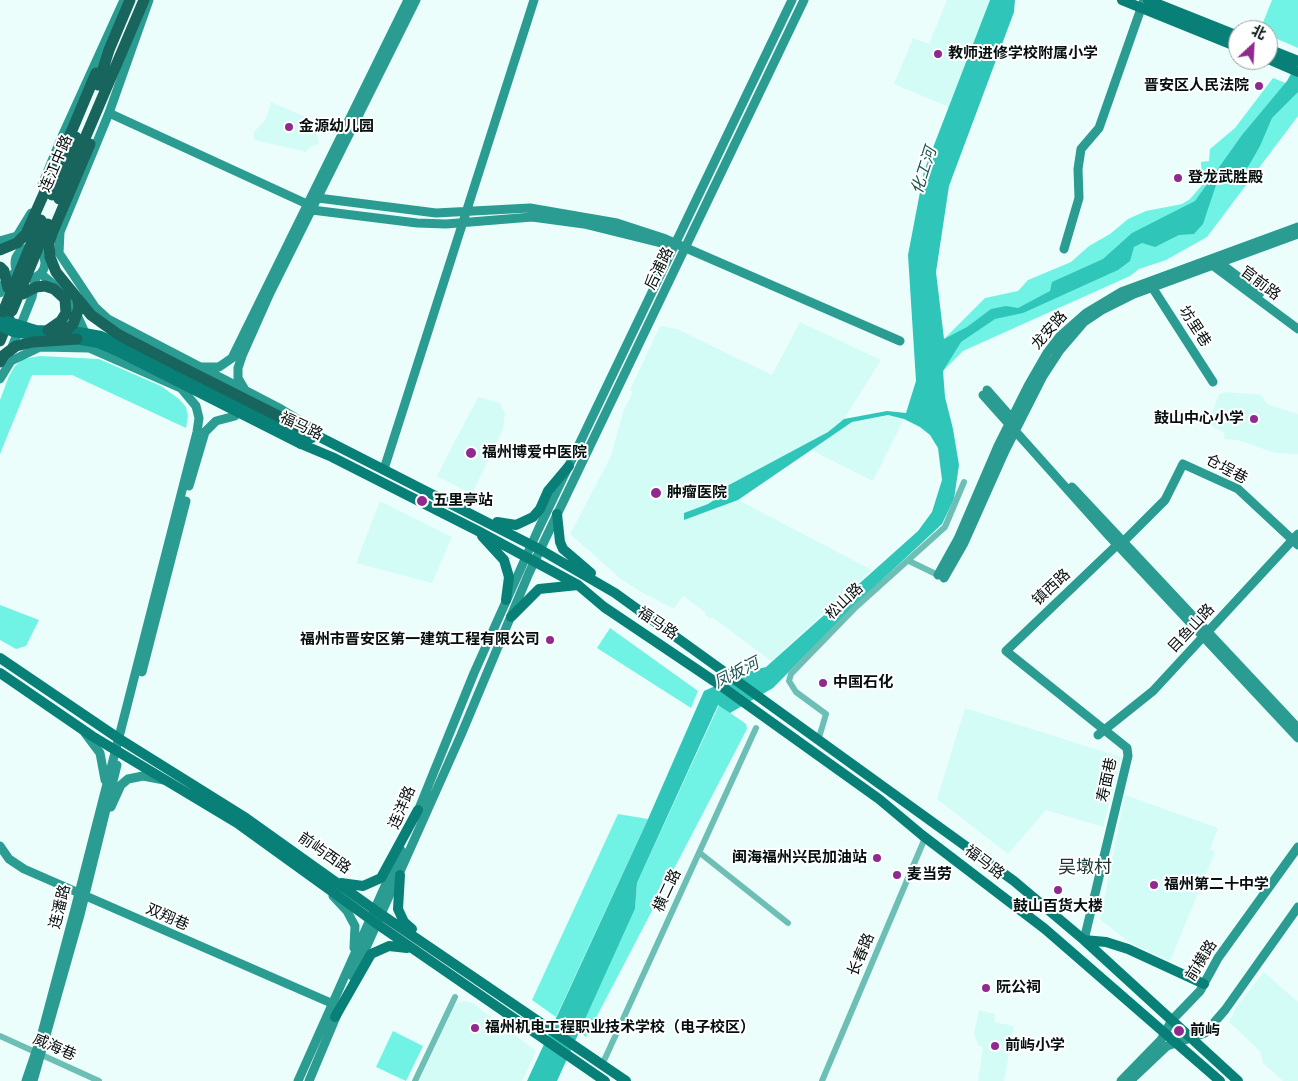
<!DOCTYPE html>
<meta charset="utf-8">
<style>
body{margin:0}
#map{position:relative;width:1298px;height:1081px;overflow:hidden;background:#ecfefb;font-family:Jost,"Noto Sans SC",sans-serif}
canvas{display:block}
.north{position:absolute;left:1228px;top:20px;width:50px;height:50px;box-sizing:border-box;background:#fff;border:1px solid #9b9f9f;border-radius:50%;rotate:25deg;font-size:14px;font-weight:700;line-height:20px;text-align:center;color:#06100f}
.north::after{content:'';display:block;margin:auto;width:18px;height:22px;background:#912a8f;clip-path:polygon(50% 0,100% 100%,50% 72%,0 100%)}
</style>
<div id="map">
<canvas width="1298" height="1081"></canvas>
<div class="north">北</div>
</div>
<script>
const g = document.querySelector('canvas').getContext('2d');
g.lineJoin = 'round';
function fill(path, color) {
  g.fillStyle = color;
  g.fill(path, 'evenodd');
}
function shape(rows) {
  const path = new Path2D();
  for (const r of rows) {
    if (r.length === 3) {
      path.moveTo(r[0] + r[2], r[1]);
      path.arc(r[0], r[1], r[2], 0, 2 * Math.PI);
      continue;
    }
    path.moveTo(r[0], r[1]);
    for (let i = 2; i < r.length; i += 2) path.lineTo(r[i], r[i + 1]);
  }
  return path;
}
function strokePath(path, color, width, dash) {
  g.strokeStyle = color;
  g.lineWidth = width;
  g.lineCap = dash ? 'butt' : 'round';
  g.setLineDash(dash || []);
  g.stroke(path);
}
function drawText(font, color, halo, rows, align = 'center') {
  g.font = font + ' Jost,"Noto Sans SC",sans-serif';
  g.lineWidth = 4;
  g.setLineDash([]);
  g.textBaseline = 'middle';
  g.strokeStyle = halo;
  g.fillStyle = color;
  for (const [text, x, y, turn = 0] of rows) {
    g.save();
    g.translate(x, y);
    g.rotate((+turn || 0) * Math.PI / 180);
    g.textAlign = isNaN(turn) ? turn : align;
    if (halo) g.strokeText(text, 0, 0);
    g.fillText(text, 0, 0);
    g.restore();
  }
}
fill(shape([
 [947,0,990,0,949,107,894,84,913,38,929,44],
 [271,102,320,123,317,133,319,144,310,147,306,152,254,140,254,132,266,119],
 [800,322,881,360,844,419,828,432,727,486,717,498,708,504,684,513,684,519,738,500,872,570,771,661,712,617,710,619,705,615,706,613,683,596,674,609,643,593,622,580,570,534,611,456,623,412,633,392,630,390,660,326,677,329,772,375],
 [1226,392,1261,395,1267,404,1298,414,1298,454,1275,453,1238,440,1223,439,1225,433,1208,424,1219,394],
 [478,397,500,403,505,414,503,429,472,494,437,476],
 [888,415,904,419,873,481,811,450,852,422],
 [380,501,452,537,432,583,356,563],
 [965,708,1121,757,1103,827,1046,810,1008,854,937,799],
 [1125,795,1218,828,1210,849,1215,852,1170,961,1130,943,1100,919],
 [1264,972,1298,1002,1298,1081,1283,1081,1263,1063,1260,1051,1229,1022,1236,1007],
 [466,1001,474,1004,536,1051,522,1081,419,1081,455,1005,460,1002],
 [979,1010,995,1014,994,1022,1014,1026,1004,1081,978,1081,983,1048,978,1045,974,1034]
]), '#d4fcf6');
fill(shape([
 [1272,0,1298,0,1298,48,1268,35,1268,30,1260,30],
 [1273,78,1298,88,1298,116,1207,237,1166,260,1139,269,1130,276,963,351,943,371,943,340,985,298,1018,291,1028,280,1071,262,1089,246,1110,234,1128,219,1146,211,1182,204,1190,199,1202,185,1201,162,1209,161,1210,149,1235,128],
 [40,356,99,359,161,386,179,399,186,407,188,416,186,428,72,375,32,375,0,454,0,400,9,376,15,366,23,359],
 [0,605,39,620,26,646,16,649,0,640],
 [610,628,698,691,691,708,597,648],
 [719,705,746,724,747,729,586,1037,579,1032,635,909,637,883],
 [618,814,648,819,556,1017,532,1000],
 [393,1031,423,1046,406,1081,376,1067]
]), '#70f3e5');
fill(shape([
 [990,0,1015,0,1014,12,949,186,936,272,944,339,967,327,991,309,1006,306,1018,308,1050,291,1052,282,1103,259,1132,233,1195,201,1242,135,1287,81,1298,61,1298,92,1272,118,1260,146,1248,167,1225,177,1216,185,1203,224,1194,234,1179,235,1155,247,1142,243,1134,247,1130,261,1118,270,1023,313,995,319,961,342,943,371,945,397,953,429,959,465,954,499,942,524,853,607,773,688,730,713,718,705,637,883,635,909,557,1081,527,1081,648,819,704,691,749,671,766,667,918,531,932,512,942,480,938,448,930,435,920,427,904,419,888,415,852,422,738,500,684,520,684,513,708,504,717,498,727,486,828,432,844,419,887,411,906,413,916,381,908,255,924,171]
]), '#2fc6b9');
strokePath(shape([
 [909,561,940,576],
 [818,741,826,714,796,692,789,681,791,674,856,607,945,527,964,482],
 [700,853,788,923],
 [0,1036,99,1081],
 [602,1065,756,728],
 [415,1081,455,997],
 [822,1081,925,838]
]), '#6dbeb5', 6);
strokePath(shape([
 [149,0,109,113,60,232,59,253,95,307,108,319,281,409,314,429],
 [109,113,307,204,312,210,417,223,446,224,532,217,584,224,661,243,672,244],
 [42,185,63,134,124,0],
 [307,204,318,198,436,213,530,208,617,223,663,238,900,341],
 [0,241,17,236,31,213],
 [30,263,15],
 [1064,249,1079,198,1078,169,1081,149,1099,128,1144,0],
 [1216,260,1260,293],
 [1208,262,1298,329],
 [41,274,69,297,87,337],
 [1152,287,1213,382],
 [0,293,3,285,17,270],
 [10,352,32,297,36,277],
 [202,367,219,367,232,358,408,0],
 [0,379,11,361,40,347,89,348,185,390],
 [245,390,238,378,238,368,242,356,270,293,416,0],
 [987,390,1009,415],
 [983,395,1109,536,1298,738],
 [384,469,534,0],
 [189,486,205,432,216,421,235,416],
 [1072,487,1298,728],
 [1123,542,1165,500,1183,464,1238,489,1298,545],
 [938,575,958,539,998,446,1028,386,1047,353,1060,336,1086,313,1121,292,1298,227],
 [944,578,964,543,1005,451,1043,376,1060,350,1084,322,1102,310,1134,294,1298,234],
 [142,672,186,501],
 [85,733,100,753,105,780],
 [1098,735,1153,691,1298,534],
 [111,807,121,785,128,779,143,776,164,780],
 [416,816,474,673,538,530,792,0],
 [0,846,9,859,24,869,331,1003],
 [333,896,347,911,355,926,354,948],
 [1084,940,1128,756,1127,748,1006,651,1117,545],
 [353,977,461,735,529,573,804,0],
 [26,1081,41,1037,74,913,197,432,199,418,196,406,181,388],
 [33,1081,80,915,117,765],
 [298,1081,401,850],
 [309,1081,338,1012],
 [1121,1081,1161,1040,1172,1020,1200,991,1218,958,1298,847],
 [1130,1081,1167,1046,1205,1033,1225,1010,1298,907]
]), '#2b9c92', 9);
strokePath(shape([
 [1122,0,1238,47],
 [1148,0,1238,36],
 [1268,49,1298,61],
 [1268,59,1298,72],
 [134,350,303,436,312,438],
 [306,430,541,550,615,593,1014,881,1084,940,1238,1081],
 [301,444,332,457,478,531,578,585,604,607,714,681,879,799,922,835,1045,929,1220,1081],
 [557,514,560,542,563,549,591,573],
 [497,522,516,525,533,517,540,509,548,491,569,466],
 [482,536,504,560,509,577,506,600],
 [511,617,539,589,578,585],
 [0,658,118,738,246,818,382,915,626,1081],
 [0,673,92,736,237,823,377,924,605,1081],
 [400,875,398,909,404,922,412,929],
 [341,883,363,886,381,878,418,810],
 [1084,940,1106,942,1128,949,1204,984],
 [335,1017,371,954,389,946,407,948]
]), '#098077', 10);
strokePath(shape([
 [98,85,109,50,130,0],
 [70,135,96,73],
 [52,195,76,137],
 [59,199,144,0],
 [0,341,9,319],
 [177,365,306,430]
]), '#18655e', 11);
strokePath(shape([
 [0,319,36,330,79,332,101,336,134,350],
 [0,326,13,332,45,337],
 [69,338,98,343,121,353,301,444]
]), '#098077', 10);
strokePath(shape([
 [90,144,53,231,49,243,50,257,56,272,91,315,119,335,177,365],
 [0,250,17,243,26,234,70,135],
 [0,267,4,271,8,288],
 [23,294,36,287,45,286,54,289,65,299,66,313,61,321,48,330],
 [12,311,48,224],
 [3,312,41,220],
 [54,337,64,333,73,324,79,308,78,300],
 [0,362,4,355,16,346,33,342,77,339]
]), '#18655e', 11);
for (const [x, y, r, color] of [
 [938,54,5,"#912a8f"],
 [1259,86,5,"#912a8f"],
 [289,127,5,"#912a8f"],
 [1178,178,5,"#912a8f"],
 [1254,419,5,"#912a8f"],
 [471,453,6,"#912a8f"],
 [656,493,6,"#912a8f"],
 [422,501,6,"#912a8f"],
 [550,640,5,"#912a8f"],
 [823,683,5,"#912a8f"],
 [877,858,5,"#912a8f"],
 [897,875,5,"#912a8f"],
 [1154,885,5,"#912a8f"],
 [1058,890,5,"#912a8f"],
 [986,988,5,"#912a8f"],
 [475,1028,5,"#912a8f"],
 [1179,1031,6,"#912a8f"],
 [995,1046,5,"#912a8f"]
]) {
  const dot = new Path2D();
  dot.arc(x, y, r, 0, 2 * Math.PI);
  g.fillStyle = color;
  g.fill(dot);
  strokePath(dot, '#fff', 2);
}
drawText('bold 15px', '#06100f', '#fff', [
 ["教师进修学校附属小学",948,54],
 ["晋安区人民法院",1249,86,"right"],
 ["金源幼儿园",299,127],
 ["登龙武胜殿",1188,178],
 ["鼓山中心小学",1244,419,"right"],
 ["福州博爱中医院",482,453],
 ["肿瘤医院",667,493],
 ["五里亭站",433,501],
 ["福州市晋安区第一建筑工程有限公司",540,640,"right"],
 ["中国石化",833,683],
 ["闽海福州兴民加油站",867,858,"right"],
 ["麦当劳",907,875],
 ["福州第二十中学",1164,885],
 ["鼓山百货大楼",1058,907,"center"],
 ["阮公祠",996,988],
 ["福州机电工程职业技术学校（电子校区）",485,1028],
 ["前屿",1190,1031],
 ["前屿小学",1005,1046]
], 'left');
drawText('15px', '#06100f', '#fff', [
 ["连江中路",57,164,-67],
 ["后浦路",660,269,-64],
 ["官前路",1260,284,37],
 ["坊里巷",1194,327,57],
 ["龙安路",1050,331,-49],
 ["福马路",301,427,25],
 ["仓埕巷",1226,470,28],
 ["镇西路",1052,588,-43],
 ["松山路",845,602,-44],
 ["福马路",657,624,34],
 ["目鱼山路",1192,629,-47],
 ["寿面巷",1108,780,-78],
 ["连洋路",403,808,-67],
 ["前屿西路",324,854,35],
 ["福马路",984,863,37],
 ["横二路",668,891,-65],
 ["连潘路",61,907,-76],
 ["双翔巷",167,918,24],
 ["长春路",862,955,-67],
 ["前横路",1202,961,-58],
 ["威海巷",54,1048,24]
]);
drawText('italic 16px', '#1b5650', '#fff', [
 ["化工河",925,171,-72],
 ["凤坂河",737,674,-27]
]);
drawText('18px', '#1c3431', '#fff', [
 ["吴墩村",1085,869]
]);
</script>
